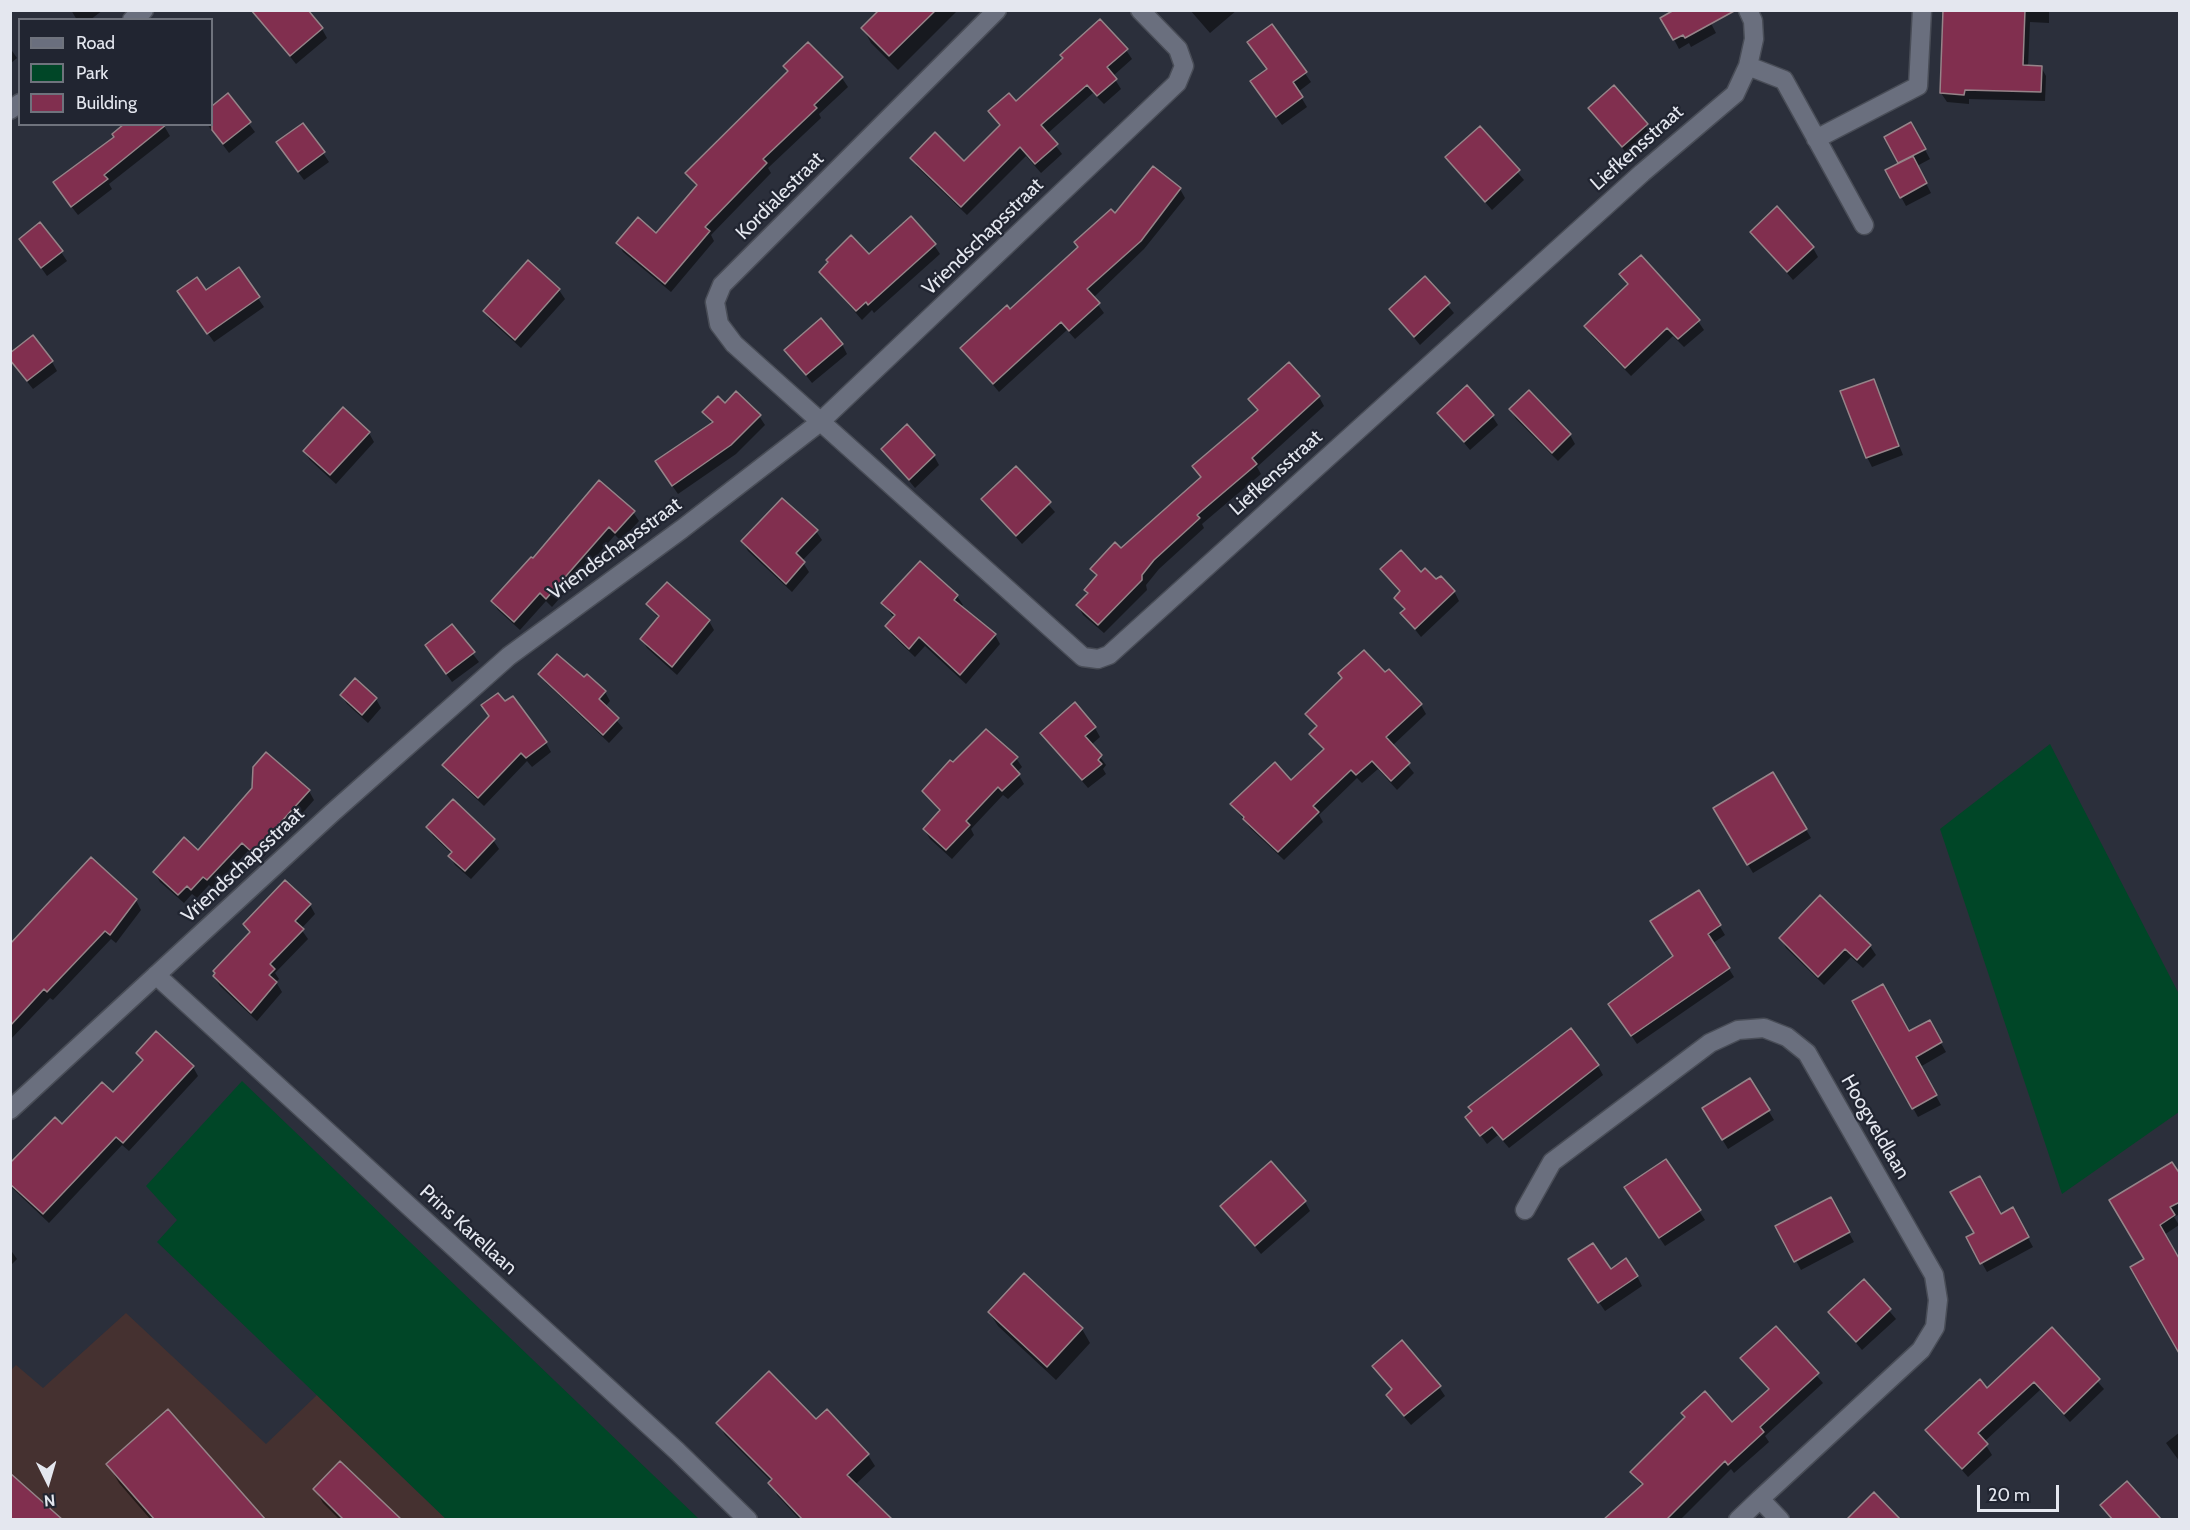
<!DOCTYPE html>
<style>
body{margin:0}
#map{position:relative;width:2190px;height:1530px;overflow:hidden;background:#2b2f3b;font-family:Cabin,sans-serif}
canvas{display:block}
.frame{position:absolute;inset:0;border:12px solid #e4e7ef;pointer-events:none}
.legend{position:absolute;left:18px;top:18px;width:195px;height:108px;box-sizing:border-box;background:#212531;border:2px solid #6f737d;margin:0;padding:8px 10px;list-style:none;font-size:18px;color:#e4e7ef}
.legend li{display:flex;align-items:center;gap:12px;height:30px}
.legend b{width:30px;border:2px solid #6f737d}
.north{position:absolute;left:18px;top:1452px;width:60px;height:60px;-webkit-text-stroke:4px #212531;paint-order:stroke;rotate:175deg;font-size:16px;font-weight:700;line-height:24px;text-align:center;color:#e4e7ef}
.north::after{content:'';display:block;margin:auto;width:21px;height:27px;background:#e4e7ef;clip-path:polygon(50% 0,100% 100%,50% 72%,0 100%)}
.scale{position:absolute;left:1977px;top:1485px;width:82px;height:27px;box-sizing:border-box;border:3px solid #e4e7ef;border-top:0;padding-left:8px;font-size:18px;line-height:21px;white-space:nowrap;color:#e4e7ef;-webkit-text-stroke:4px #212531;paint-order:stroke}
</style>
<div id="map">
<canvas width="2190" height="1530"></canvas>
<div class="frame"></div>
<ul class="legend">
<li><b style="height:8px;background:#6a6f7e"></b>Road</li>
<li><b style="height:16px;background:#004627"></b>Park</li>
<li><b style="height:16px;background:#812f4f"></b>Building</li>
</ul>
<div class="north">N</div>
<div class="scale">20 m</div>
</div>
<script>
const g = document.querySelector('canvas').getContext('2d');
g.lineJoin = 'round';
function fill(path, color) {
  g.fillStyle = color;
  g.fill(path, 'evenodd');
}
function shape(rows) {
  const path = new Path2D();
  for (const r of rows) {
    path.moveTo(r[0], r[1]);
    for (let i = 2; i < r.length; i += 2) path.lineTo(r[i], r[i + 1]);
  }
  return path;
}
function strokePath(path, color, width, dash) {
  g.strokeStyle = color;
  g.lineWidth = width;
  g.lineCap = dash ? 'butt' : 'round';
  g.setLineDash(dash || []);
  g.stroke(path);
}
function drawText(font, color, halo, rows, align = 'center') {
  g.font = font + ' Cabin,sans-serif';
  g.lineWidth = 4.5;
  g.setLineDash([]);
  g.textBaseline = 'middle';
  g.strokeStyle = halo;
  g.fillStyle = color;
  for (const [text, x, y, turn = 0] of rows) {
    g.save();
    g.translate(x, y);
    g.rotate((+turn || 0) * Math.PI / 180);
    g.textAlign = isNaN(turn) ? turn : align;
    if (halo) g.strokeText(text, 0, 0);
    g.fillText(text, 0, 0);
    g.restore();
  }
}
fill(shape([
 [126,1313,266,1444,317,1395,446,1519,11,1520,11,1370,16,1365,43,1388]
]), '#453130');
fill(shape([
 [2050,744,2180,996,2179,1112,2062,1194,1940,829],
 [242,1081,699,1519,446,1519,157,1242,177,1220,146,1186]
]), '#004627');
fill(shape([
 [71,10,103,10,90,20,77,20],
 [881,10,958,10,898,70,871,43,863,28],
 [1190,10,1237,10,1210,33],
 [1672,10,1704,10,1716,33,1691,47,1689,43,1679,49,1663,18,1673,13],
 [1944,10,2049,10,2049,23,2030,22,2028,67,2041,67,2046,76,2045,101,1969,99,1969,104,1947,102,1941,93],
 [259,18,322,29,327,38,296,64],
 [1272,26,1311,82,1298,92,1307,107,1282,125,1258,91,1268,71],
 [10,48,17,58,10,64],
 [1126,50,1132,59,1113,76,1121,89,1104,104,1093,93,1047,134,1062,154,1041,173,1026,156,967,215,917,167,912,158,964,163,1000,127,990,112,1016,103],
 [785,66,842,78,848,87,819,114,821,118,768,168,771,173,711,235,714,241,671,292,623,252,618,243,656,235,697,187,686,173,788,73],
 [1614,87,1652,134,1628,155,1590,109],
 [227,95,255,132,229,153,207,124,212,124,212,108],
 [123,124,163,124,170,136,109,184,112,189,78,215,60,192,116,138],
 [1911,124,1930,159,1917,166,1931,193,1906,206,1887,171,1900,164,1886,137],
 [1480,128,1524,180,1492,210,1447,158],
 [283,152,323,153,329,162,304,180],
 [1180,189,1185,198,1144,249,1093,298,1104,313,1075,339,1067,330,999,392,962,348,1010,311,1115,215],
 [1752,232,1813,248,1818,257,1793,280],
 [21,239,61,252,67,261,47,276],
 [934,245,940,254,874,313,872,310,862,320,820,272,869,256],
 [528,262,559,290,565,299,521,348,490,320,484,311],
 [238,269,264,307,214,342,184,300,205,292],
 [1621,275,1698,321,1704,330,1684,347,1673,336,1631,376,1592,336,1586,327,1628,286],
 [1425,278,1454,313,1420,345,1391,309],
 [842,344,847,354,812,383,786,350],
 [52,362,57,371,33,389,14,365],
 [1873,381,1903,455,1872,467,1867,457],
 [1319,397,1324,406,1257,467,1261,474,1202,524,1204,528,1159,569,1146,585,1147,590,1104,633,1083,615,1078,606,1088,594,1086,590,1097,577,1092,569,1121,550,1202,479,1194,466,1258,412,1250,399],
 [725,405,759,416,765,425,736,454,678,494,662,471,712,424,704,412],
 [1511,410,1570,435,1575,444,1558,461,1516,419],
 [1439,413,1492,416,1498,425,1470,450],
 [369,433,374,442,336,484,310,460,304,451],
 [883,449,934,456,939,465,915,488],
 [1016,468,1055,512,1022,544,983,500],
 [633,512,639,521,621,541,615,535,552,607,546,601,520,630,498,610,492,601,533,561],
 [816,531,822,540,802,561,809,572,792,592,748,551,743,542],
 [1382,569,1421,574,1454,591,1459,601,1421,637,1402,613,1405,611,1396,598,1400,593],
 [957,596,963,605,960,607,995,635,1000,644,966,684,925,646,915,657,892,635,887,626,894,618,883,603],
 [648,604,709,621,714,630,677,675,647,648,642,639,659,619],
 [451,626,479,662,452,682,432,654],
 [540,674,584,679,587,676,605,692,610,701,605,707,623,728,609,743,546,683],
 [1385,674,1421,705,1426,714,1392,746,1414,773,1397,790,1378,769,1362,783,1357,778,1319,815,1323,822,1284,860,1250,828,1232,804,1291,782,1324,751,1311,734,1317,728,1307,714],
 [341,695,376,699,381,708,368,723,347,704],
 [1095,728,1100,737,1091,745,1106,765,1103,769,1106,774,1088,788,1042,734],
 [546,743,551,752,532,767,527,761,484,806,450,774,444,765],
 [1016,758,1022,767,1017,772,1024,784,1008,799,1003,795,971,829,974,835,952,859,930,839,924,829,940,812,923,791,953,764],
 [1773,774,1811,838,1753,873,1715,809],
 [309,791,314,800,259,862,248,851,213,889,209,885,197,898,192,894,184,903,160,882,154,872,198,852],
 [428,827,493,840,499,849,471,879,455,865,450,856,452,854,433,836],
 [1699,892,1725,935,1713,943,1734,977,1637,1044,1610,1004,1674,957],
 [136,900,141,910,116,943,111,939,53,1000,50,998,10,1040,10,946],
 [310,905,315,914,301,929,308,939,275,973,279,979,276,982,282,992,257,1021,220,986,214,977,250,934,244,925],
 [1781,938,1870,946,1876,955,1863,968,1851,957,1824,985,1786,948],
 [1854,1002,1909,1033,1929,1022,1946,1052,1920,1067,1941,1105,1918,1117],
 [138,1053,193,1067,198,1076,129,1151,122,1145,49,1223,10,1186,10,1165,62,1126,113,1094,143,1062],
 [1598,1066,1603,1075,1509,1148,1498,1135,1487,1144,1467,1117],
 [1750,1080,1774,1120,1728,1149,1704,1109],
 [1666,1161,1705,1220,1665,1246,1631,1196],
 [2180,1177,2180,1214,2174,1217,2179,1225,2164,1235,2146,1260,2111,1201],
 [1830,1199,1854,1242,1801,1270,1777,1226],
 [1305,1202,1310,1211,1261,1254,1222,1206],
 [2012,1209,2033,1247,1987,1272,1968,1238],
 [10,1249,17,1259,10,1266],
 [1576,1269,1611,1271,1637,1276,1642,1286,1605,1311],
 [1024,1275,1082,1329,1090,1343,1056,1380,998,1326,989,1312],
 [1864,1281,1896,1319,1862,1350,1830,1312],
 [1776,1328,1823,1383,1765,1436,1769,1442,1734,1473,1731,1469,1680,1520,1605,1520,1642,1486,1632,1472,1732,1424,1769,1391,1742,1358],
 [2052,1329,2104,1389,2070,1422,2040,1390,1984,1442,1992,1455,1968,1477,1927,1430,1987,1390],
 [1374,1366,1439,1387,1445,1396,1411,1425,1393,1404,1388,1395,1393,1391],
 [816,1421,868,1455,875,1466,818,1520,800,1520,777,1495,772,1482,725,1435,718,1423],
 [2180,1432,2180,1462,2166,1443],
 [108,1464,264,1520,151,1520,119,1483],
 [315,1489,400,1520,340,1520,323,1503]
]), '#0007');
const building = shape([
 [251,10,308,10,323,28,290,56,251,10],
 [879,10,936,10,889,56,861,28,879,10],
 [1674,10,1736,10,1685,38,1683,35,1673,40,1660,18,1674,10],
 [1943,10,2025,10,2023,65,2042,66,2041,92,1965,90,1964,95,1940,93,1943,10],
 [1100,19,1128,49,1107,67,1117,79,1097,96,1087,85,1041,125,1058,144,1035,164,1020,147,961,207,910,158,935,132,964,161,1000,125,988,111,1009,93,1016,101,1063,58,1060,55,1100,19],
 [1272,24,1307,72,1293,82,1303,97,1276,117,1250,81,1267,69,1247,42,1272,24],
 [808,42,843,77,814,105,817,108,763,159,767,163,705,227,710,231,665,284,616,243,638,217,656,233,697,185,685,173,788,71,783,66,808,42],
 [1614,85,1648,124,1622,147,1588,108,1614,85],
 [228,93,251,122,223,144,212,130,212,106,228,93],
 [1911,122,1926,149,1898,163,1884,137,1911,122],
 [303,123,325,152,298,172,276,142,303,123],
 [124,124,167,124,104,175,108,179,71,207,53,182,114,137,112,134,124,124],
 [1480,126,1520,170,1485,202,1445,157,1480,126],
 [1913,156,1927,183,1900,198,1885,170,1913,156],
 [1153,166,1181,188,1141,241,1087,289,1100,303,1069,331,1061,322,993,384,960,348,1007,305,1010,309,1078,247,1074,242,1111,209,1115,213,1153,166],
 [1777,206,1814,247,1787,272,1750,232,1777,206],
 [911,216,936,244,868,305,866,302,856,311,819,272,828,262,826,260,851,235,869,254,911,216],
 [40,222,63,251,41,268,19,239,40,222],
 [1641,255,1700,320,1678,339,1667,328,1625,368,1584,326,1628,284,1619,274,1641,255],
 [528,260,560,289,515,340,483,311,528,260],
 [239,267,260,297,207,334,177,291,197,277,206,290,239,267],
 [1425,276,1450,303,1414,337,1389,309,1425,276],
 [821,318,843,344,806,375,784,350,821,318],
 [33,335,53,361,27,381,10,360,10,353,33,335],
 [1289,362,1320,396,1252,458,1257,464,1197,515,1200,518,1154,560,1142,575,1142,580,1098,625,1076,605,1088,593,1084,590,1097,575,1090,569,1115,542,1121,548,1201,477,1192,466,1258,410,1248,399,1289,362],
 [1874,379,1899,446,1866,458,1840,391,1874,379],
 [1467,385,1494,415,1464,442,1437,413,1467,385],
 [1529,390,1571,434,1552,453,1509,409,1529,390],
 [736,391,761,415,731,445,672,486,655,461,713,422,702,412,718,396,725,403,736,391],
 [343,407,370,432,330,475,303,451,343,407],
 [907,424,935,455,909,480,881,449,907,424],
 [1016,466,1051,502,1016,536,981,499,1016,466],
 [599,480,635,511,615,533,609,527,546,599,540,593,514,622,491,601,531,557,533,558,599,480],
 [782,498,818,530,796,553,805,562,786,584,741,541,782,498],
 [1401,550,1421,572,1425,568,1436,579,1441,576,1455,591,1415,629,1400,613,1405,609,1394,598,1400,591,1380,569,1401,550],
 [920,561,958,595,954,600,996,634,960,675,919,637,909,649,885,626,895,615,881,603,920,561],
 [667,582,710,620,672,667,640,639,659,616,646,604,667,582],
 [452,624,475,652,446,674,425,645,452,624],
 [1364,650,1385,672,1389,669,1422,704,1386,737,1410,763,1391,781,1372,761,1356,775,1351,770,1313,806,1319,812,1278,852,1243,819,1244,817,1230,804,1275,762,1291,780,1324,749,1309,734,1317,726,1305,714,1342,678,1338,673,1364,650],
 [557,654,584,677,587,674,606,691,599,699,619,718,603,735,538,674,557,654],
 [355,678,377,698,362,715,340,695,355,678],
 [498,693,505,701,513,696,547,742,526,758,521,753,478,798,442,765,489,716,481,705,498,693],
 [1075,702,1096,727,1085,736,1102,755,1098,760,1102,764,1082,780,1040,733,1075,702],
 [986,729,1018,757,1011,764,1020,774,1002,791,998,787,966,821,970,825,946,850,923,829,940,810,922,791,950,760,953,762,986,729],
 [266,752,310,790,253,853,242,843,207,880,203,877,191,890,187,886,178,895,153,872,184,837,198,850,252,788,253,767,266,752],
 [1773,772,1807,829,1747,865,1713,808,1773,772],
 [453,799,495,839,465,871,448,856,452,852,426,827,453,799],
 [91,857,137,899,110,935,105,931,47,992,44,989,10,1026,10,944,91,857],
 [285,880,311,904,295,921,304,929,270,964,275,969,269,975,277,982,251,1013,213,976,215,973,213,971,250,932,243,924,285,880],
 [1699,890,1721,925,1708,934,1730,968,1631,1036,1608,1004,1673,956,1650,921,1699,890],
 [1820,895,1871,945,1857,960,1845,949,1818,977,1779,938,1820,895],
 [1883,984,1909,1031,1930,1020,1942,1042,1916,1057,1937,1095,1912,1109,1852,1001,1883,984],
 [1571,1028,1599,1065,1503,1140,1492,1127,1480,1136,1465,1117,1472,1111,1468,1107,1571,1028],
 [156,1031,194,1066,123,1143,116,1137,43,1214,10,1184,10,1163,55,1117,62,1124,102,1082,113,1092,143,1060,136,1053,156,1031],
 [1750,1078,1770,1110,1722,1140,1702,1108,1750,1078],
 [1666,1159,1701,1210,1659,1238,1624,1187,1666,1159],
 [1271,1161,1306,1201,1255,1246,1220,1206,1271,1161],
 [2172,1162,2180,1174,2180,1202,2170,1207,2175,1215,2160,1225,2180,1260,2180,1355,2130,1267,2144,1259,2109,1200,2172,1162],
 [1980,1176,2001,1214,2013,1207,2029,1237,1980,1264,1966,1237,1974,1233,1950,1192,1980,1176],
 [1831,1197,1850,1232,1794,1262,1775,1226,1831,1197],
 [1593,1243,1611,1269,1626,1258,1638,1276,1598,1303,1568,1259,1593,1243],
 [1024,1273,1083,1328,1047,1367,988,1312,1024,1273],
 [1864,1279,1891,1309,1856,1342,1828,1312,1864,1279],
 [1776,1326,1819,1373,1760,1427,1764,1432,1728,1465,1725,1461,1666,1520,1603,1520,1643,1484,1630,1472,1685,1417,1681,1413,1705,1391,1732,1422,1769,1389,1740,1358,1776,1326],
 [2052,1327,2100,1379,2064,1414,2034,1382,1978,1433,1988,1444,1962,1469,1925,1430,1980,1379,1987,1388,2052,1327],
 [1402,1340,1441,1386,1404,1416,1386,1395,1392,1389,1372,1366,1402,1340],
 [769,1371,816,1419,827,1409,869,1454,847,1475,893,1520,803,1520,768,1483,772,1479,716,1423,769,1371],
 [168,1409,266,1520,155,1520,106,1464,168,1409],
 [340,1461,402,1520,344,1520,313,1489,340,1461],
 [10,1473,63,1520,10,1520,10,1473],
 [2127,1481,2162,1520,2113,1520,2100,1505,2127,1481],
 [1874,1492,1901,1520,1846,1520,1874,1492]
]);
fill(building, '#812f4f');
strokePath(building, '#968489', 1.5);
const street = shape([
 [997,10,722,285,715,302,719,324,734,344,1083,657,1098,659,1109,655,1642,173,1735,94,1748,66],
 [1748,10,1753,21,1754,39,1748,66,1784,80,1864,225],
 [132,20,144,10],
 [10,110,20,103],
 [1816,139,1918,86,1922,10],
 [156,975,677,1451,748,1520],
 [10,1110,332,813,509,656,682,529,819,423,1177,83,1184,66,1178,49,1140,10],
 [1525,1210,1552,1162,1710,1043,1738,1030,1764,1028,1787,1037,1807,1053,1934,1275,1938,1300,1935,1327,1921,1350,1760,1499],
 [1738,1520,1760,1499,1780,1520]
]);
strokePath(street, '#494d57', 21);
strokePath(street, '#6a6f7e', 18);
drawText('20px', '#e4e7ef', '#212531', [
 ["Liefkensstraat",1637,148,-42],
 ["Kordialestraat",780,196,-45],
 ["Vriendschapsstraat",983,237,-44],
 ["Liefkensstraat",1276,473,-42],
 ["Vriendschapsstraat",615,549,-36],
 ["Vriendschapsstraat",243,865,-43],
 ["Hoogveldlaan",1875,1127,60],
 ["Prins Karellaan",468,1230,42]
]);
</script>
